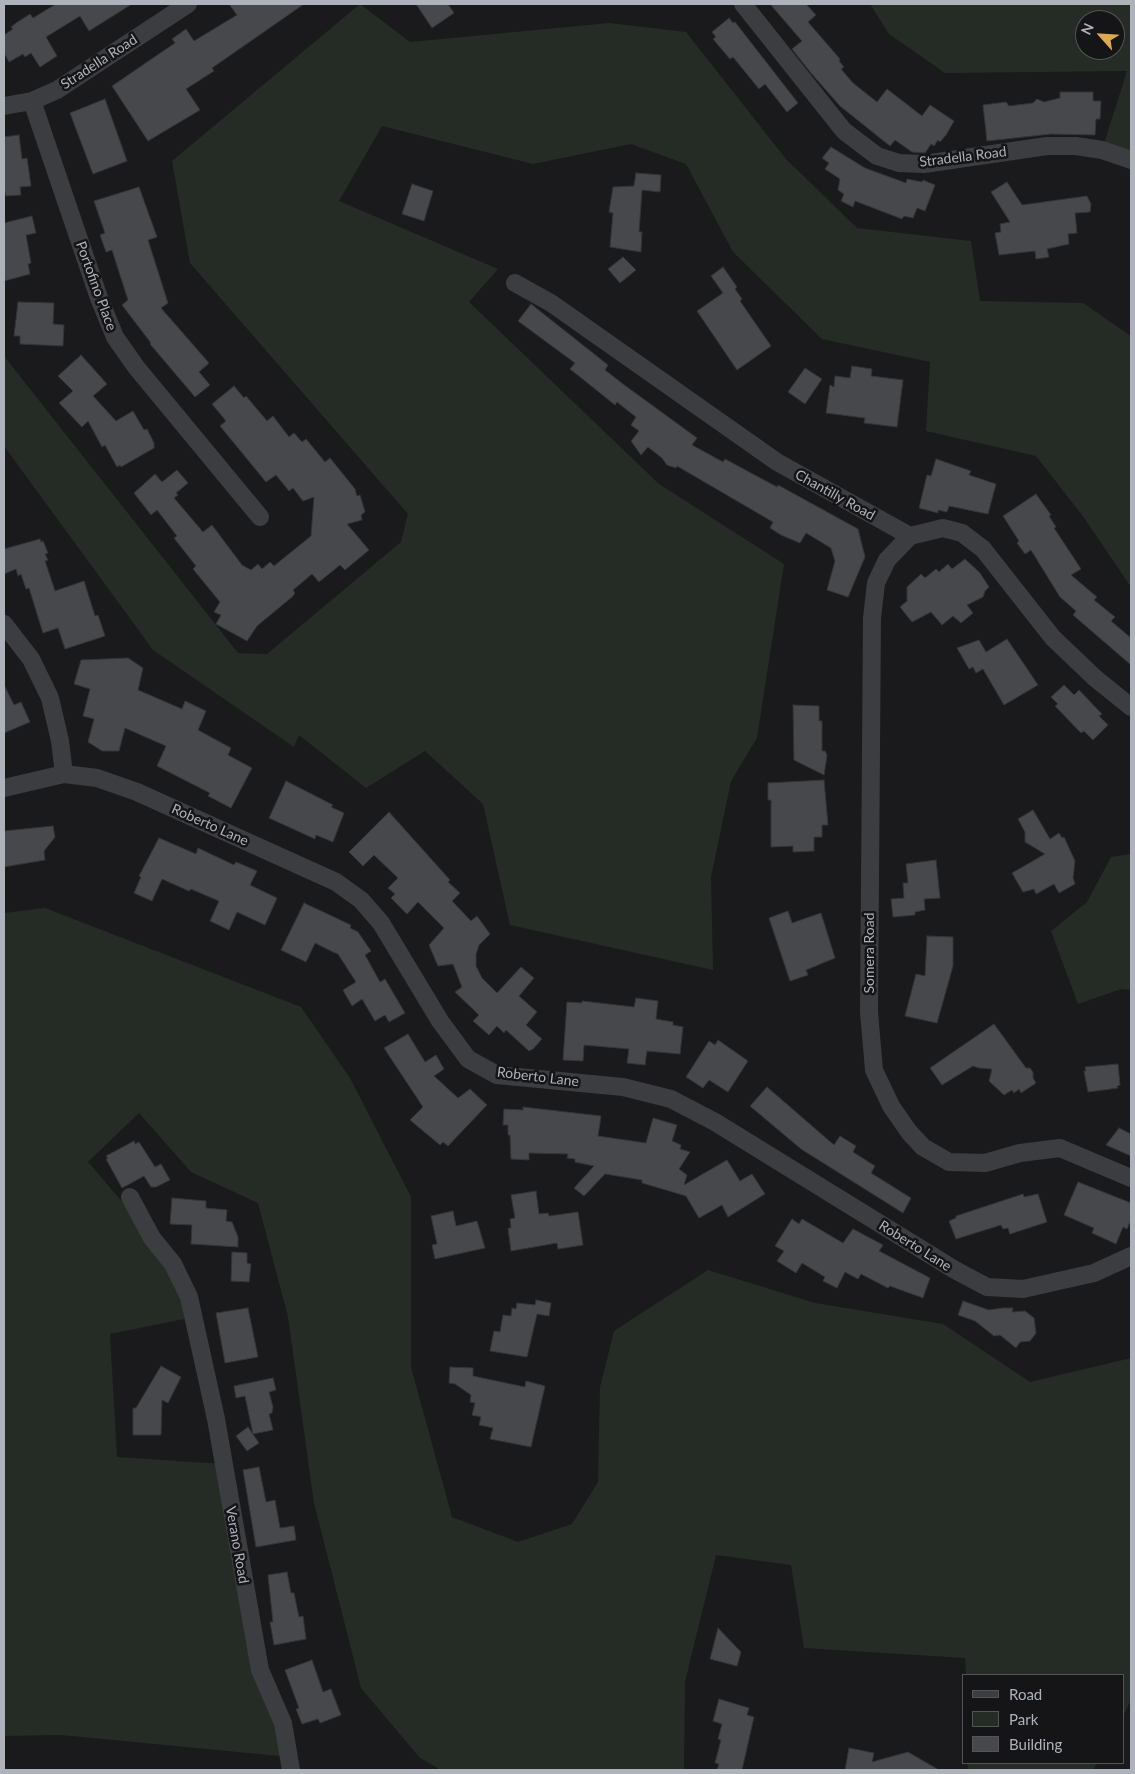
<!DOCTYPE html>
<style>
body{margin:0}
#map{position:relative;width:1135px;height:1774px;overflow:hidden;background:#1a1a1c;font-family:Lato,sans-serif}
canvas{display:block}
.frame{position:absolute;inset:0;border:5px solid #aeb2ba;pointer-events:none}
.legend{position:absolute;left:962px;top:1674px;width:162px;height:90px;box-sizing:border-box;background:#151517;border:1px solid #525458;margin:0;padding:6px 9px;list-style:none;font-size:15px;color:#aeb2ba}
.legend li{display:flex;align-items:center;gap:10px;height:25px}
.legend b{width:25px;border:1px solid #525458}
.north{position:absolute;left:1075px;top:10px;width:50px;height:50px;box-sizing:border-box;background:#151517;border:1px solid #525458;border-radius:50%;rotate:296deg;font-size:14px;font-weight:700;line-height:20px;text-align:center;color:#aeb2ba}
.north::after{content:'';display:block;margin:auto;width:18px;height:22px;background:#dea850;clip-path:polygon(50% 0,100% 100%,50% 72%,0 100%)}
</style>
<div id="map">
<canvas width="1135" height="1774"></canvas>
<div class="frame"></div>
<ul class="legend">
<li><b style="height:6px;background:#3c3d41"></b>Road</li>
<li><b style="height:14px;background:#252c25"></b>Park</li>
<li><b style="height:14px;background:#47484c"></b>Building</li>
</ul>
<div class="north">N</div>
</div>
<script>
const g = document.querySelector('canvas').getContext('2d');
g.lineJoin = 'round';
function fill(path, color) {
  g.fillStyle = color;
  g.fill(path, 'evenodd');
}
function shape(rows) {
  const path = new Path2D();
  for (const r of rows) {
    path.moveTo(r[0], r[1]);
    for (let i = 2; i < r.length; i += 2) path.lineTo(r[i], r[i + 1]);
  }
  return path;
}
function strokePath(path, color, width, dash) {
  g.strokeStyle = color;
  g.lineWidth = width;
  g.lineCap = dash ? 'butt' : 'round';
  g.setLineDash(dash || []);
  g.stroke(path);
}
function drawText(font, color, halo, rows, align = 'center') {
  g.font = font + ' Lato,sans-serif';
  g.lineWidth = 5;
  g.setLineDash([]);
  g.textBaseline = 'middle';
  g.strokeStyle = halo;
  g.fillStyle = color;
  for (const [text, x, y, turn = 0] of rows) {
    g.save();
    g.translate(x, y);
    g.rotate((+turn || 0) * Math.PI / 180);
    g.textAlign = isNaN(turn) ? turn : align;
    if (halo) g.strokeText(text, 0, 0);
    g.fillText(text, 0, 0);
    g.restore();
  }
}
fill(shape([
 [360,4,410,42,609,23,686,32,786,159,857,228,971,241,980,301,1083,303,1131,336,1131,587,1082,515,1036,456,926,431,930,362,822,339,733,252,686,164,631,144,533,164,382,126,339,201,498,269,469,302,659,484,784,564,757,738,731,781,711,877,713,970,510,925,483,804,425,751,366,788,299,735,294,747,153,650,4,446,4,356,238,653,267,654,401,542,408,514,190,263,172,161],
 [870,4,1131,4,1131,160,1102,150,1127,71,945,73,889,34],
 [1085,20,1115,20,1115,50,1085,50],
 [1131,854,1131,990,1121,989,1078,1004,1051,931,1087,902,1111,857],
 [45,908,301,1007,350,1078,411,1197,411,1367,452,1517,518,1542,572,1524,598,1482,600,1387,614,1331,708,1270,815,1303,943,1324,1030,1382,1131,1358,1131,1700,1124,1714,1124,1675,966,1675,965,1658,804,1648,791,1565,716,1555,685,1682,684,1770,441,1770,420,1758,361,1688,314,1503,288,1317,258,1203,191,1172,139,1113,88,1162,137,1219,194,1317,110,1334,117,1457,223,1464,251,1630,290,1757,61,1735,4,1736,4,913],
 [967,1763,1097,1763,1093,1770,969,1770]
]), '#252c25');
const building = shape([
 [56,4,132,4,89,31,80,16,46,37,57,56,40,67,31,53,25,57,23,54,9,62,4,53,4,35,13,29,11,27,16,23,30,14,33,18,56,4],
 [229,4,304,4,212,68,214,71,186,89,200,110,148,141,112,86,175,43,172,39,186,29,194,41,237,15,229,4],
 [416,4,448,4,454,13,432,28,416,4],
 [770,4,806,4,816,15,808,22,840,59,839,61,844,67,841,69,853,83,877,102,887,89,922,116,930,105,954,121,946,135,940,142,938,140,934,146,931,144,925,153,912,152,895,140,890,146,840,106,811,73,792,49,802,41,770,4],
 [729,18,733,23,735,22,798,103,787,112,765,84,759,89,733,57,730,59,713,39,716,37,712,32,729,18],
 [1060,92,1093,92,1093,101,1101,101,1100,119,1096,119,1095,135,1051,134,987,141,983,105,1006,102,1009,106,1033,103,1037,99,1044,102,1060,98,1060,92],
 [105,99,127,161,93,174,70,113,105,99],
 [19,135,22,159,27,158,31,186,20,187,21,195,6,196,4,189,4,137,19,135],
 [831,147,865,168,906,183,907,179,922,182,923,180,935,185,925,211,917,208,913,218,904,216,902,219,855,201,853,207,841,201,844,194,838,190,840,179,825,169,829,163,822,158,831,147],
 [636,173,661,175,660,192,642,190,639,232,642,232,641,252,610,247,613,213,609,212,613,187,634,186,636,173],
 [1007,182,1022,205,1087,196,1091,204,1090,212,1075,213,1077,233,1068,234,1069,244,1047,249,1049,257,1036,259,1035,251,999,255,995,233,1001,232,1000,224,1010,222,991,192,1007,182],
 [412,184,433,191,424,221,402,214,412,184],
 [139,187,157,237,148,240,168,303,161,308,209,363,199,372,210,385,195,397,150,344,151,343,122,305,128,300,112,250,106,252,100,235,105,233,94,201,139,187],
 [32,216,36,233,26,235,31,263,28,264,30,274,4,281,4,223,32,216],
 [623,257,636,270,620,283,608,269,623,257],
 [723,267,737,287,735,289,742,299,740,301,771,346,737,370,697,311,723,293,711,276,723,267],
 [18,302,54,303,53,324,64,325,63,346,20,344,20,336,14,336,18,302],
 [531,304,608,365,605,370,623,384,697,438,692,445,723,462,725,459,777,487,778,485,858,529,865,557,848,597,827,590,835,561,831,548,806,533,800,543,781,535,770,528,773,522,677,466,676,468,667,465,662,458,648,447,641,455,631,441,639,431,631,425,636,417,617,402,615,405,570,369,575,363,518,321,531,304],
 [81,355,107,384,93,396,116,421,133,411,144,430,147,429,154,443,154,448,121,467,120,465,117,467,105,445,102,447,88,421,82,427,59,403,73,391,58,376,81,355],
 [852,366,872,369,871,376,903,380,897,427,864,423,865,418,826,413,830,385,834,387,835,376,850,378,852,366],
 [805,368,822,379,805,404,788,392,805,368],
 [234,386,244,398,246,396,267,421,273,416,289,437,294,433,302,442,306,439,325,462,330,458,355,489,357,496,360,495,365,512,361,515,362,520,347,524,369,550,345,570,340,565,319,582,312,574,293,590,295,593,292,597,257,626,247,641,216,624,221,615,214,612,220,602,193,569,196,566,174,538,177,536,157,510,151,515,134,493,155,474,162,482,177,470,188,483,176,493,178,495,174,498,203,532,212,525,242,565,251,570,258,564,262,569,270,562,274,566,311,536,314,497,303,501,293,488,289,491,276,475,266,482,220,426,226,421,212,404,234,386],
 [936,459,971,471,969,475,996,484,988,514,949,506,947,512,938,510,938,513,919,508,927,475,931,476,936,459],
 [1036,494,1051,515,1049,516,1056,527,1054,528,1081,569,1071,575,1097,597,1094,600,1115,617,1111,621,1131,638,1131,665,1073,615,1076,611,1060,597,1031,550,1025,554,1017,543,1019,541,1003,516,1036,494],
 [40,539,41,542,43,541,48,553,45,554,48,560,45,561,55,591,84,581,95,616,98,615,105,636,65,649,58,628,43,633,29,588,26,589,21,574,18,576,16,569,4,574,4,549,40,539],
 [965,559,980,573,989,587,985,591,983,597,967,605,973,613,961,623,953,616,942,625,931,612,912,622,900,607,907,601,907,587,921,574,925,578,936,569,939,572,948,564,952,569,965,559],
 [1007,639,1038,685,1004,705,983,669,976,673,973,667,969,669,957,648,979,640,986,652,1007,639],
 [128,658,143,668,138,690,182,709,185,701,206,711,198,730,231,748,228,755,252,768,231,808,208,796,210,793,157,766,166,746,125,728,119,751,102,751,88,742,94,719,83,716,90,689,74,684,81,660,128,658],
 [4,685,14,705,21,702,30,722,4,733,4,685],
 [1064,685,1074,695,1079,690,1102,714,1099,716,1108,725,1093,740,1084,731,1081,733,1055,706,1058,704,1051,697,1064,685],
 [793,705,819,706,819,721,822,721,822,751,825,751,827,755,824,775,794,760,793,705],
 [824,780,828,825,822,825,822,837,814,837,814,851,793,852,793,846,771,847,771,800,768,800,768,783,824,780],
 [286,781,333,805,331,807,344,813,333,842,316,835,315,839,269,818,286,781],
 [1033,810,1050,839,1059,833,1062,838,1064,837,1075,861,1073,878,1075,884,1059,893,1054,884,1036,894,1034,889,1023,892,1012,873,1045,854,1025,842,1025,832,1018,819,1033,810],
 [389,812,450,880,448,882,460,893,452,901,471,921,477,916,490,934,479,945,476,954,476,966,482,978,497,993,521,967,534,978,519,996,537,1012,526,1025,542,1039,533,1049,529,1051,506,1030,504,1033,497,1026,489,1035,473,1021,479,1015,455,992,462,987,453,964,438,966,429,945,444,928,418,902,407,914,391,898,395,894,388,888,398,878,374,855,363,866,349,852,389,812],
 [53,826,55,837,44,851,45,860,4,867,4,831,53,826],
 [159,838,196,854,198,848,234,865,236,862,257,871,250,885,277,898,265,925,237,912,229,930,210,921,219,901,191,889,189,891,162,879,152,901,134,893,141,877,139,876,159,838],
 [936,860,940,898,924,899,925,910,915,912,915,915,893,917,891,899,904,898,903,883,908,883,906,864,936,860],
 [304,903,351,925,350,928,358,932,371,951,365,955,380,982,385,979,405,1013,389,1022,385,1015,375,1021,362,999,352,1006,343,990,356,982,338,954,333,952,315,943,306,962,281,950,304,903],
 [788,911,792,923,821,913,835,958,806,970,808,975,790,981,769,918,788,911],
 [927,936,953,937,953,966,937,1023,905,1016,916,974,925,976,927,936],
 [636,998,658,1001,656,1019,673,1022,673,1025,683,1027,680,1054,647,1051,645,1065,627,1063,629,1049,584,1045,583,1061,563,1060,567,1002,582,1003,582,1001,634,1007,636,998],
 [994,1024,1026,1068,1030,1068,1033,1072,1033,1078,1036,1083,1021,1093,1019,1089,1014,1093,1012,1090,1004,1095,989,1081,992,1069,979,1068,973,1066,942,1085,930,1068,994,1024],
 [408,1034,425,1062,436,1055,444,1069,434,1076,458,1098,470,1089,487,1105,448,1146,443,1142,440,1145,410,1120,423,1107,384,1048,408,1034],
 [718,1040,748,1061,728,1092,709,1080,703,1088,686,1077,709,1041,715,1045,718,1040],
 [1118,1064,1120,1085,1117,1086,1118,1088,1088,1092,1084,1071,1086,1071,1085,1067,1118,1064],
 [767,1087,834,1145,840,1136,856,1146,853,1152,875,1166,871,1173,911,1198,903,1213,801,1149,750,1106,767,1087],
 [523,1107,601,1116,598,1136,646,1143,653,1118,677,1125,672,1141,681,1145,680,1149,690,1152,679,1169,687,1175,684,1185,727,1160,740,1181,752,1174,765,1194,728,1217,722,1205,699,1218,686,1196,642,1183,642,1180,605,1174,584,1196,574,1188,594,1166,575,1162,575,1159,567,1158,568,1154,529,1153,529,1160,511,1159,510,1135,508,1135,508,1125,503,1125,504,1109,523,1110,523,1107],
 [1119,1128,1131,1134,1131,1156,1106,1145,1119,1128],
 [134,1141,135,1144,139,1142,155,1167,161,1164,170,1180,156,1187,151,1187,144,1176,122,1188,106,1159,108,1158,106,1156,134,1141],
 [1078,1182,1131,1203,1131,1220,1127,1229,1123,1227,1116,1244,1092,1233,1094,1228,1064,1215,1078,1182],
 [536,1191,539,1214,548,1213,549,1216,578,1212,583,1245,558,1249,557,1243,511,1251,508,1228,511,1228,510,1219,515,1218,511,1195,536,1191],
 [1023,1194,1024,1197,1038,1194,1047,1222,1010,1234,1008,1228,1003,1229,1001,1225,956,1239,949,1221,956,1218,956,1216,1023,1194],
 [172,1198,206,1201,206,1208,227,1210,226,1221,232,1222,238,1237,238,1247,191,1244,192,1225,170,1224,172,1198],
 [453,1211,456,1226,477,1221,485,1248,435,1259,432,1245,437,1244,431,1216,453,1211],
 [792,1219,799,1224,802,1219,843,1243,853,1229,883,1245,879,1251,930,1278,923,1298,890,1286,888,1288,861,1274,858,1279,845,1272,837,1288,823,1281,825,1277,802,1263,796,1273,777,1261,784,1251,775,1246,792,1219],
 [232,1252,247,1253,247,1263,251,1264,249,1282,231,1281,232,1252],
 [536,1300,551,1303,549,1316,537,1314,527,1357,490,1351,494,1331,500,1332,503,1315,511,1316,512,1308,516,1309,517,1303,535,1305,536,1300],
 [963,1301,989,1310,1003,1308,1013,1308,1012,1312,1025,1311,1034,1318,1036,1333,1030,1341,1020,1342,1016,1348,1000,1335,994,1336,975,1321,958,1315,963,1301],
 [248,1308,258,1357,225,1363,216,1313,248,1308],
 [161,1366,181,1377,168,1403,162,1400,161,1435,133,1435,133,1408,136,1408,161,1366],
 [450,1367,473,1368,473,1376,525,1387,526,1381,545,1386,531,1447,490,1439,493,1428,479,1425,481,1417,472,1415,475,1403,470,1402,471,1395,455,1384,449,1383,450,1367],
 [273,1378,276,1390,269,1392,273,1407,272,1413,269,1414,273,1430,253,1434,245,1396,236,1398,234,1386,273,1378],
 [248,1427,259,1443,247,1451,236,1436,248,1427],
 [259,1467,266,1502,275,1500,280,1528,294,1526,296,1540,256,1547,243,1470,259,1467],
 [287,1572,291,1593,294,1593,299,1617,303,1616,306,1639,274,1645,270,1622,273,1622,268,1575,287,1572],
 [718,1628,741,1652,737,1666,710,1659,718,1628],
 [312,1660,323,1692,331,1689,341,1715,320,1723,318,1719,302,1724,296,1709,299,1708,285,1670,312,1660],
 [719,1699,749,1708,747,1715,754,1717,742,1770,717,1770,719,1764,715,1763,721,1740,718,1739,722,1724,713,1721,719,1699],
 [849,1748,874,1753,872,1762,908,1752,939,1770,845,1770,849,1748]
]);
fill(building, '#47484c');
strokePath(building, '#343538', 1);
strokePath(shape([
 [743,4,844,131,877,156,899,163,924,164,1047,146,1076,146,1102,150,1131,160],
 [32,101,99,298,115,337,136,367,260,517],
 [4,106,32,101,57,90,188,4],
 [515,283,551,303,777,462,910,536,943,528,962,533,983,549,1053,638,1095,678,1131,707],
 [910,536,887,560,876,583,872,618,869,1012,874,1070,891,1106,909,1132,923,1147,949,1162,985,1163,1020,1153,1060,1148,1131,1178],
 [4,624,31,659,50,698,60,741,64,774],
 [4,788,64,774,97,778,137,792,336,882,361,900,381,923,440,1021,468,1059,497,1075,623,1087,671,1099,715,1122,955,1270,987,1287,1023,1289,1094,1273,1131,1256],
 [130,1197,152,1238,173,1264,189,1297,216,1419,260,1670,283,1723,291,1770]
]), '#3c3d41', 18);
drawText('14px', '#aeb2ba', '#151517', [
 ["Stradella Road",99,62,-33],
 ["Stradella Road",963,157,-7],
 ["Portofino Place",96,286,70],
 ["Chantilly Road",835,495,29],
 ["Roberto Lane",210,825,24],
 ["Somera Road",869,953,-90],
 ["Roberto Lane",538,1077,7],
 ["Roberto Lane",915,1246,32],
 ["Verano Road",237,1545,80]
]);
</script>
